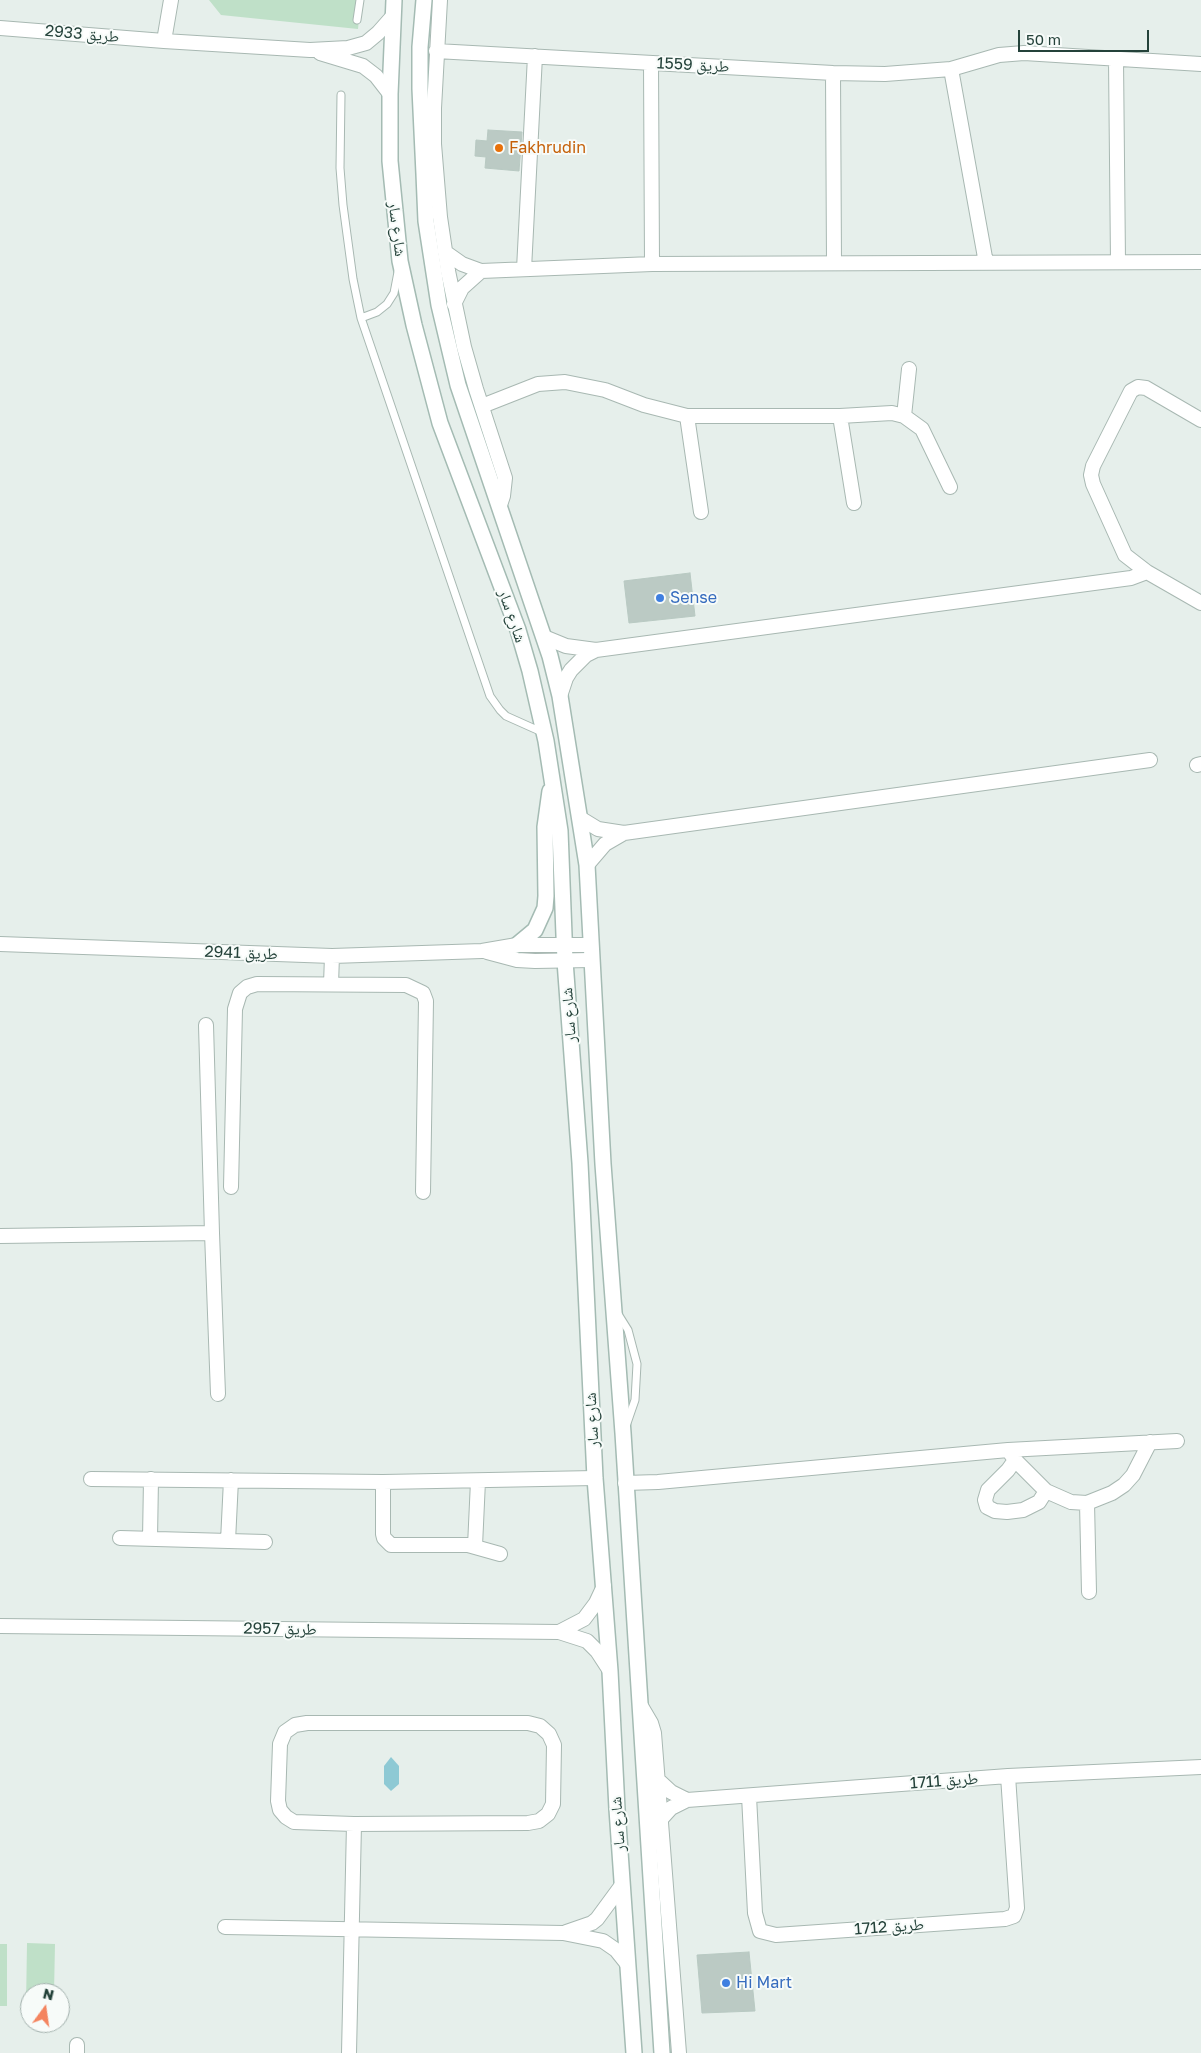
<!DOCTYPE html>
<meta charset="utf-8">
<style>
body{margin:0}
#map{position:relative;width:1201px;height:2053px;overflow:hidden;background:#e6efeb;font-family:"Golos Text",sans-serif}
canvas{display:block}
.north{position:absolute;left:20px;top:1983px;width:50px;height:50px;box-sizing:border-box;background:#f7fbf9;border:1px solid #a3b1ad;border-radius:50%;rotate:14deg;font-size:14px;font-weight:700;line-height:20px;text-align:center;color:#24423a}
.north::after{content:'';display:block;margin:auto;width:18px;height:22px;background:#f4845f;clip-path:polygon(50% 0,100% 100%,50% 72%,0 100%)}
.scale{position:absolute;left:1018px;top:30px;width:131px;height:22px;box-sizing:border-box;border:2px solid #24423a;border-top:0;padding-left:6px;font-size:15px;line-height:18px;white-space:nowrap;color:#24423a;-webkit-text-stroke:4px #f7fbf9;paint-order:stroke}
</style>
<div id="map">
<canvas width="1201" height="2053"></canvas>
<div class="north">N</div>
<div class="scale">50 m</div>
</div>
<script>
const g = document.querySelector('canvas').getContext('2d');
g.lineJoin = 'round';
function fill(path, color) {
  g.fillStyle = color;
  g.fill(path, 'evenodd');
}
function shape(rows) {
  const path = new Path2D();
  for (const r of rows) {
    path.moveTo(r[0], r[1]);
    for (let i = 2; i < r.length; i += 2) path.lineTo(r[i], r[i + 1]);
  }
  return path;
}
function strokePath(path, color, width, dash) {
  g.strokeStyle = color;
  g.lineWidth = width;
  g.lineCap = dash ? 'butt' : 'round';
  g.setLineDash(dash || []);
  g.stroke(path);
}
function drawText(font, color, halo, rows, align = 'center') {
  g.font = font + ' "Golos Text","Noto Naskh Arabic",sans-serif';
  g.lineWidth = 4;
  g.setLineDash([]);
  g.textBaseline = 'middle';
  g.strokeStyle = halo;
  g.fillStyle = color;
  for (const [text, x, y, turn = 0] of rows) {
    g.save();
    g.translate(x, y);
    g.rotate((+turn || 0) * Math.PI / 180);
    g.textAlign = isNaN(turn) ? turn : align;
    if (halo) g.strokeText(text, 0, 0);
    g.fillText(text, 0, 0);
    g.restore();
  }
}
fill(shape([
 [209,0,361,0,358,29,221,15],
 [27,1943,55,1944,54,1993,30,1993,30,2006,26,2006],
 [0,1944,7,1944,7,2006,0,2006]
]), '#bfe0c8');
fill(shape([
 [391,1757,399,1766,399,1784,391,1791,384,1784,384,1766]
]), '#8ec9d4');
const building = shape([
 [488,130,522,132,519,171,485,168,486,157,475,156,476,140,487,141,488,130],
 [690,573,695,616,629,623,624,581,690,573],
 [749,1952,755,2011,702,2013,697,1955,749,1952]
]);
fill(building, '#bbcac4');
strokePath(building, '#b8c9c2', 1);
const lane = shape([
 [357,20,360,0],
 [341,95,340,168,343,205,353,279,361,318,490,696,500,710,506,716,544,733],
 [361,318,377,312,387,304,394,293,398,272],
 [618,1314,628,1330,637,1364,635,1400,626,1426]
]);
const street = shape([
 [440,0,434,108,434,144,440,217,448,271,464,347,476,389,505,478,503,496,500,505],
 [0,28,164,41,310,50,348,48,366,43,378,33,393,16],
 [164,41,171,0],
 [436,51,833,73,885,74,951,69,999,55,1024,53,1201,64],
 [320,53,363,66,376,76,390,94],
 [1116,59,1118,262],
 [651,63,652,264],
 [951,69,986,263],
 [833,73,834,263],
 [445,252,462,264,481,271,652,264,1201,262],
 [524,269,535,56],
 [454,304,462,288,481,271],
 [482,406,538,384,565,382,605,390,644,405,687,416,840,416,892,413,904,416,922,429,950,487],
 [687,416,701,512],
 [840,416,854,503],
 [904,416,909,369],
 [1201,420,1146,388,1138,387,1131,391,1093,466,1091,475,1093,484,1125,555,1147,572,1201,603],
 [544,637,566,646,596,650,1131,578,1147,572],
 [560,696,566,678,571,670,586,655,596,650],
 [1197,765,1201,764],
 [580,818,598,829,624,833,1150,760],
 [587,865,605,844,624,833],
 [0,944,332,956,482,951,517,945,591,945],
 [487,952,517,960,535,961,591,960],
 [331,984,332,956],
 [231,1187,235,1009,240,993,247,987,257,984,406,985,423,993,426,1001,423,1192],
 [212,1233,218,1394],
 [0,1236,212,1233,206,1025],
 [1008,1450,1015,1460,1046,1491,1071,1502,1087,1503,1112,1493,1124,1485,1133,1475,1150,1442],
 [1015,1460,1008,1470,988,1490,985,1500,987,1507,995,1511,1007,1512,1023,1510,1039,1502,1046,1491],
 [91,1479,383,1482,595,1478],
 [383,1482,383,1534,384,1538,391,1545,468,1545,500,1554],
 [625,1483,658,1482,1008,1450,1177,1441],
 [1087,1503,1089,1592],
 [120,1538,265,1542],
 [150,1539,151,1479],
 [228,1541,231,1480],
 [475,1546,478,1481],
 [0,1626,559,1632,587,1641,597,1651,610,1671],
 [559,1632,584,1619,596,1603,604,1586],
 [641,1706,651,1723,654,1733,679,2053],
 [307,1723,528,1723,540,1726,549,1734,554,1745,553,1804,548,1814,539,1821,528,1823,354,1824,294,1822,286,1817,280,1810,278,1801,280,1744,285,1732,295,1725,307,1723],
 [658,1780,671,1792,687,1800],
 [749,1796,755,1913,760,1931,776,1935,1005,1919,1014,1916,1017,1908,1008,1776],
 [661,1819,671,1808,687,1800,1008,1776,1201,1767],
 [225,1927,563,1933,603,1941,616,1950,628,1965],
 [566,1932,592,1923,597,1919,622,1885],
 [77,2045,77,2053],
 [349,2053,354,1824]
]);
const secondary = shape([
 [394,0,390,94,390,161,400,261,414,325,440,423,518,630,530,671,546,741,560,831,565,961,580,1163,595,1478,610,1671,617,1809,634,2053],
 [424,0,420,47,420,89,424,174,426,221,439,305,458,385,550,656,560,696,587,865,603,1164,623,1433,662,2053],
 [517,945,535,930,545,908,546,896,545,827,550,791]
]);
strokePath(lane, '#a8b8b2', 9);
strokePath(street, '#a8b8b2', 16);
strokePath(secondary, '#a4bbb3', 18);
strokePath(lane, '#fff', 7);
strokePath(street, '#fff', 14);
strokePath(secondary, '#fff', 15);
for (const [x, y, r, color] of [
 [499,148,5,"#e8710a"],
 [660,598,5,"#3f7fe0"],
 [726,1983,5,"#3f7fe0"]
]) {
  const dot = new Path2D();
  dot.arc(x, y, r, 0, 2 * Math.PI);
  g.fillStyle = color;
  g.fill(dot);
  strokePath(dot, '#f7fbf9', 2);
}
drawText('16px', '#24423a', '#f7fbf9', [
 ["طريق 2933",82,34,5],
 ["طريق 1559",693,65,3],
 ["شارع سار",397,229,83],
 ["شارع سار",512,616,71],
 ["طريق 2941",241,953,2],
 ["شارع سار",569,1015,-94],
 ["شارع سار",592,1420,-93],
 ["طريق 2957",280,1629,1],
 ["طريق 1711",944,1781,-4],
 ["شارع سار",618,1824,-94],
 ["طريق 1712",889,1927,-4]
]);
drawText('16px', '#c56008', '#f7fbf9', [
 ["Fakhrudin",509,148]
], 'left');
drawText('16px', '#366cbe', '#f7fbf9', [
 ["Sense",670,598],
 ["Hi Mart",736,1983]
], 'left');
</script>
